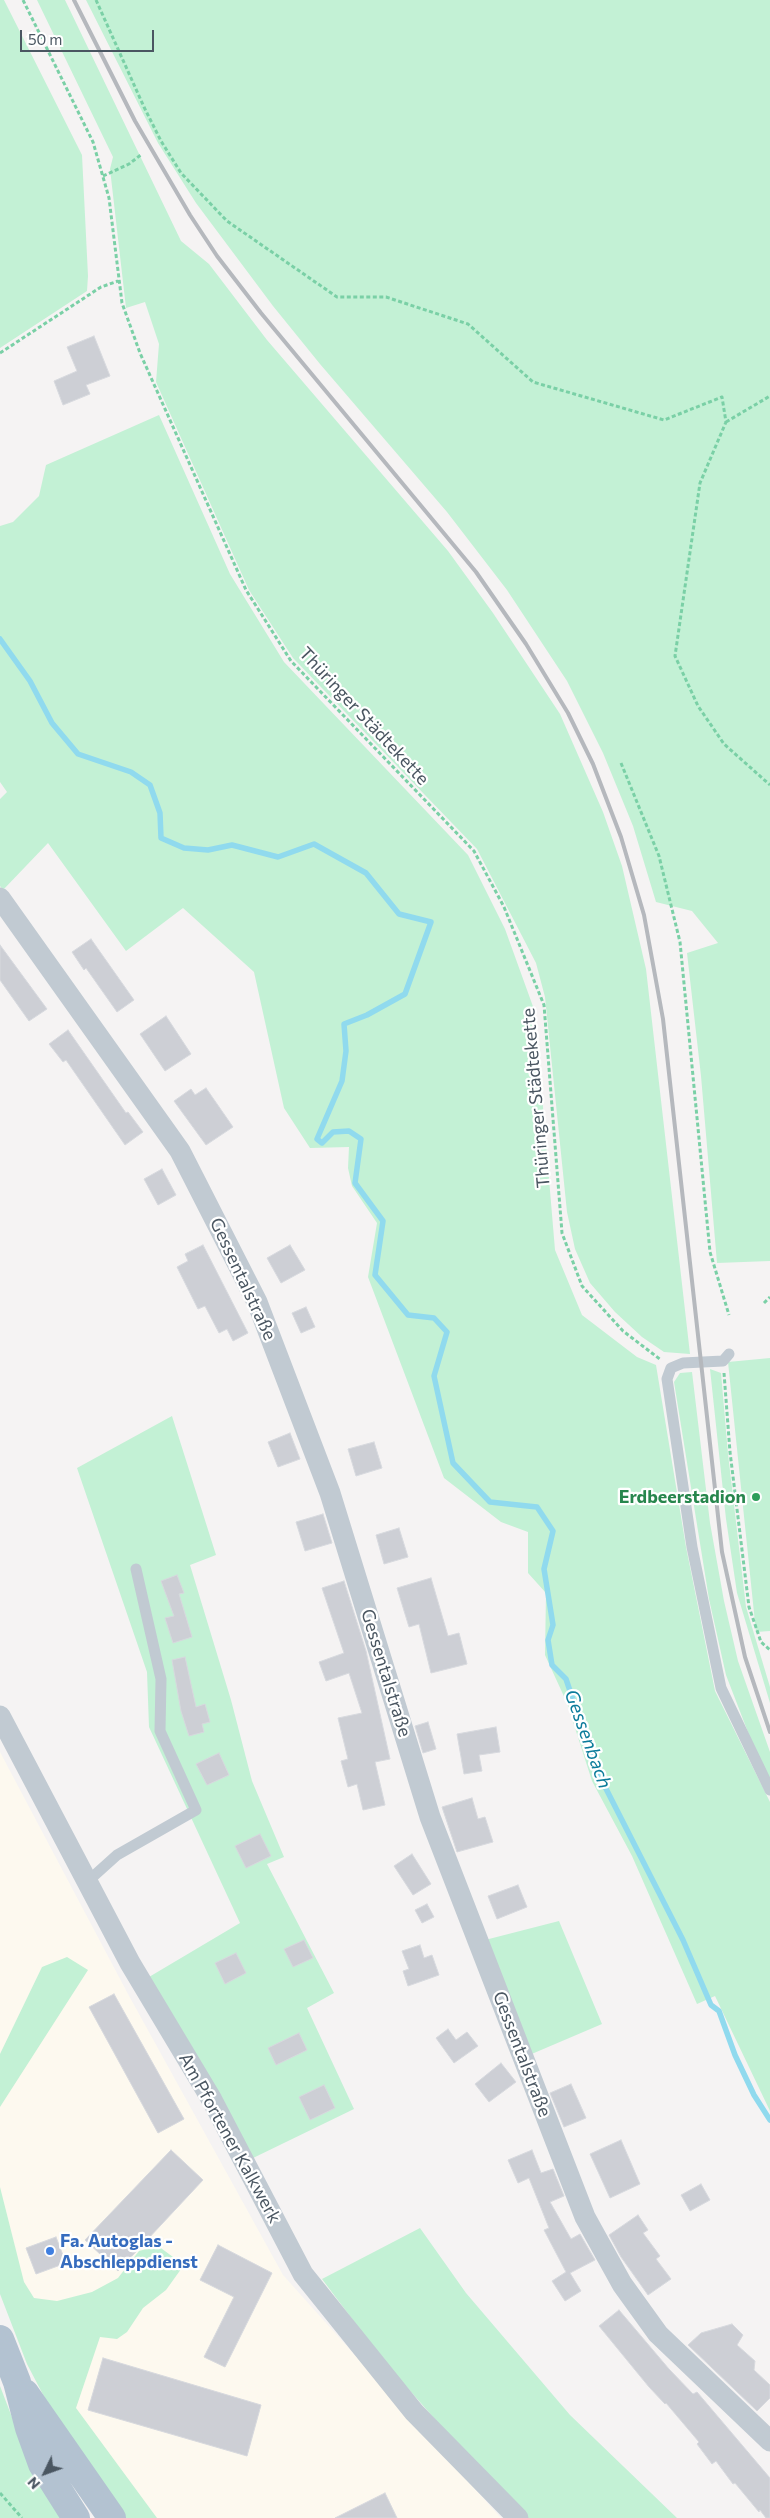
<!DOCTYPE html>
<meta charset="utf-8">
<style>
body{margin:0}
#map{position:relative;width:770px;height:2518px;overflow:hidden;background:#f5f3f3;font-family:Commissioner,sans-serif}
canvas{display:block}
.north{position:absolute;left:20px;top:2448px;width:50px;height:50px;-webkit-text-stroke:4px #fff;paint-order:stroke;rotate:228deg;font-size:14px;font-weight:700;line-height:20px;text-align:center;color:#4a5661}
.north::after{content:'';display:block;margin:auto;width:18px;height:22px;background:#4a5661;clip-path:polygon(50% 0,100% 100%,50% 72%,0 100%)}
.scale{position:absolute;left:20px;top:30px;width:134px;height:22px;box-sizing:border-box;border:2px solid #4a5661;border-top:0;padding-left:6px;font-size:15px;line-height:18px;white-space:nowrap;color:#4a5661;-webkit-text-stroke:4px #fff;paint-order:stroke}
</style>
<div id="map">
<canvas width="770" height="2518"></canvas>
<div class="north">N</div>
<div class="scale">50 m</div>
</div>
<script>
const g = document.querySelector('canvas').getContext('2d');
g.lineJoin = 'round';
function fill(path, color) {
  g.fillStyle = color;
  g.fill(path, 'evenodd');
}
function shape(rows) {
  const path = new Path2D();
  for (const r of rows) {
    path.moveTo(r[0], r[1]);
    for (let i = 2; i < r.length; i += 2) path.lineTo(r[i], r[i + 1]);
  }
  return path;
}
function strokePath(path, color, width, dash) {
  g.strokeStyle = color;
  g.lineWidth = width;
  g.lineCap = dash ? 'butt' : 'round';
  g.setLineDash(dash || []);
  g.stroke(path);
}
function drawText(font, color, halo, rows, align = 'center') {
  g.font = font + ' Commissioner,sans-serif';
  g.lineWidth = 4.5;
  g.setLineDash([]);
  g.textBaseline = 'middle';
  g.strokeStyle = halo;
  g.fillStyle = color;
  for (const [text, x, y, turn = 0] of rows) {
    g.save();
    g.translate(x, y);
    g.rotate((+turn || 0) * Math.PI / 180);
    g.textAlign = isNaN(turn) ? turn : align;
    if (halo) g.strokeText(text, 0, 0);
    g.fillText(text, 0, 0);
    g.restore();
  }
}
fill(shape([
 [0,1752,128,1994,283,2275,501,2518,146,2518,49,2376,0,2217]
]), '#fdf9ef');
fill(shape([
 [0,0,4,0,82,155,88,276,87,291,0,348],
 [37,0,65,0,181,241,209,264,267,340,448,551,493,613,560,714,603,812,622,866,646,969,690,1354,664,1352,642,1337,615,1312,590,1283,575,1249,567,1212,545,997,536,963,477,849,293,658,249,590,156,382,159,344,145,302,126,308,110,169,113,157],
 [86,0,770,0,770,1261,717,1263,701,1076,687,953,718,943,692,911,656,902,633,826,603,753,567,681,507,590,447,512,320,364,273,306,196,203,158,143],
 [159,415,230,574,284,662,468,855,505,929,535,1012,555,1250,582,1315,637,1357,656,1365,686,1547,715,1691,770,1802,770,2111,715,1996,697,2004,632,1856,592,1781,567,1703,545,1655,546,1593,528,1573,528,1532,501,1522,444,1478,368,1277,377,1223,352,1186,348,1168,349,1147,310,1148,284,1108,254,972,183,908,126,951,48,843,3,890,0,886,0,799,7,792,0,782,0,526,13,522,39,496,46,465],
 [770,1358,770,1631,756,1632,728,1362],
 [710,1369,721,1373,728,1454,746,1607,770,1687,770,1703,737,1593,726,1519],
 [692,1372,710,1523,724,1601,738,1661,770,1752,770,1779,751,1740,726,1675,709,1599,674,1382,680,1373],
 [172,1416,216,1555,190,1565,231,1700,252,1781,284,1857,267,1864,334,1993,307,2008,354,2109,251,2159,149,1977,240,1923,149,1727,147,1672,77,1468],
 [559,1921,602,2024,527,2056,485,1940],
 [67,1957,88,1970,0,2107,0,2054,42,1967],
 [0,2187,24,2282,34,2298,57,2301,92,2292,118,2278,139,2251,158,2246,184,2265,166,2290,143,2308,127,2332,117,2339,100,2337,76,2408,157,2518,120,2518,50,2408,27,2364,0,2294],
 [420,2228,466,2293,570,2415,677,2518,527,2518,455,2442,383,2360,322,2279],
 [0,2386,23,2446,65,2518,0,2518]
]), '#c3f1d5');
strokePath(shape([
 [0,639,30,681,52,723,78,754,131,772,150,785,160,813,161,838,184,848,208,850,232,845,278,857,314,844,366,873,399,914,431,922,405,994,367,1015,344,1024,346,1051,342,1081,317,1139,322,1143,333,1132,349,1131,361,1139,355,1183,383,1221,375,1275,408,1315,434,1318,447,1332,434,1376,453,1463,490,1502,537,1507,553,1531,544,1569,553,1625,548,1640,552,1665,566,1679,597,1771,683,1940,711,2005,719,2011,735,2055,754,2095,770,2120]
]), '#90daee', 5.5);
const building = shape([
 [94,336,110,376,86,385,90,394,63,405,54,381,77,371,67,347,94,336],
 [91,939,134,1000,117,1012,86,968,84,970,72,952,91,939],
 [0,945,47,1009,29,1021,0,980,0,945],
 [166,1016,191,1054,165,1071,140,1034,166,1016],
 [68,1030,126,1113,128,1112,143,1132,125,1145,66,1060,63,1062,49,1044,68,1030],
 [206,1088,233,1127,206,1145,174,1101,191,1089,195,1095,206,1088],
 [162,1169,176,1195,158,1205,144,1179,162,1169],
 [203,1245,248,1333,233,1341,227,1329,219,1333,205,1306,198,1309,177,1267,188,1261,185,1254,203,1245],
 [290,1245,305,1270,281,1283,267,1258,290,1245],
 [306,1307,315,1327,301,1333,292,1313,306,1307],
 [290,1433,300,1459,278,1467,268,1442,290,1433],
 [374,1442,382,1468,356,1476,348,1449,374,1442],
 [323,1514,332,1543,305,1551,296,1522,323,1514],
 [399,1528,408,1557,384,1564,376,1535,399,1528],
 [177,1575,184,1593,179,1594,192,1637,173,1643,165,1618,174,1616,161,1581,177,1575],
 [431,1578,448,1636,459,1633,467,1664,431,1673,419,1624,409,1627,397,1588,431,1578],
 [344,1581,366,1651,390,1759,375,1762,385,1805,363,1810,357,1784,348,1787,341,1761,348,1759,338,1718,362,1713,349,1673,326,1681,319,1662,344,1653,322,1588,344,1581],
 [185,1657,196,1707,205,1704,210,1722,202,1724,204,1732,189,1736,181,1711,172,1660,185,1657],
 [428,1722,436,1749,423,1753,415,1726,428,1722],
 [496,1727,500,1752,479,1755,482,1771,464,1774,457,1734,496,1727],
 [219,1753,229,1775,207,1785,196,1764,219,1753],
 [472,1798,478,1819,485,1817,493,1842,457,1852,442,1807,472,1798],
 [260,1834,271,1856,246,1868,235,1846,260,1834],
 [412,1854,431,1884,413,1895,394,1866,412,1854],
 [518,1885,527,1907,497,1919,488,1896,518,1885],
 [427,1904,434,1917,422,1923,415,1910,427,1904],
 [304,1940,313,1958,293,1967,284,1949,304,1940],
 [420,1945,424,1958,432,1955,439,1975,408,1986,403,1971,409,1969,402,1951,420,1945],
 [236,1953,246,1973,225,1984,215,1963,236,1953],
 [114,1994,184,2119,158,2133,89,2007,114,1994],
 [448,2029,456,2040,467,2032,478,2046,454,2063,436,2038,448,2029],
 [299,2033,307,2050,276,2065,268,2048,299,2033],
 [501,2063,516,2082,489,2102,475,2084,501,2063],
 [571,2084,586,2118,564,2127,550,2093,571,2084],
 [324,2085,335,2108,310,2120,299,2097,324,2085],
 [621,2140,640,2184,610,2198,590,2154,621,2140],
 [171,2150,203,2180,118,2271,85,2240,171,2150],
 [532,2150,541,2173,553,2169,564,2196,550,2202,571,2239,580,2234,595,2260,570,2273,581,2291,565,2301,552,2281,566,2272,544,2230,549,2228,529,2178,518,2183,508,2160,532,2150],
 [701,2184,710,2200,690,2211,681,2195,701,2184],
 [638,2215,648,2230,643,2233,660,2256,656,2259,671,2279,648,2295,621,2257,609,2235,638,2215],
 [56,2237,66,2263,36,2274,26,2248,56,2237],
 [218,2245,272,2273,225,2367,204,2357,234,2297,200,2280,218,2245],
 [619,2310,669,2369,693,2394,697,2392,770,2478,770,2518,766,2518,760,2510,759,2512,735,2483,733,2484,716,2461,712,2464,697,2444,699,2442,666,2403,665,2404,649,2387,599,2326,619,2310],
 [732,2324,743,2335,737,2345,755,2361,754,2370,770,2385,770,2398,757,2411,688,2345,701,2333,732,2324],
 [103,2358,261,2405,247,2456,88,2410,103,2358],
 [385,2493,397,2518,335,2518,385,2493]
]);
fill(building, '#cdcfd5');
strokePath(building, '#d7d9de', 1);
strokePath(shape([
 [23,0,93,142,109,198,122,303,140,353,246,590,291,661,474,851,504,907,544,1005,562,1233,582,1286,623,1331,661,1360],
 [96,0,144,107,161,141,181,173,227,221,337,297,386,297,468,324,533,382,664,420,722,397,726,422,700,483,675,656,698,706,724,744,770,785],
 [103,176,129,164,142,154],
 [0,353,101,287,118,281],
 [726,422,770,396],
 [621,763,659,856,680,942,710,1252,729,1315],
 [764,1303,770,1297],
 [724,1373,730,1452,749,1607,761,1642,770,1650],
 [0,2493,22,2518]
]), '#7ad0a6', 3, [4, 2.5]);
strokePath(shape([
 [729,1354,723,1361,683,1363,671,1368,667,1379,692,1547,721,1688,770,1790],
 [87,1882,117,1855,196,1810,160,1731,161,1679,136,1569]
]), '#c1cad2', 11);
strokePath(shape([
 [0,898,180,1151,257,1302,330,1493,430,1817,585,2217,622,2284,658,2334,770,2441],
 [0,1716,130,1963,212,2100,303,2274,414,2412,518,2518]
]), '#c1cad2', 21);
strokePath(shape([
 [0,2339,17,2382,29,2428,42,2464,76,2518],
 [25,2393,112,2518]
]), '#b3c2d1', 28);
strokePath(shape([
 [74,0,135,121,190,215,217,256,261,313,476,572,526,644,568,713,593,764,621,837,644,915,663,1019,722,1552,745,1657,770,1732]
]), '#b5b8bd', 4);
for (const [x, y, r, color] of [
 [756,1497,5,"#2e9e5b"],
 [50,2251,5,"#3f7fe0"]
]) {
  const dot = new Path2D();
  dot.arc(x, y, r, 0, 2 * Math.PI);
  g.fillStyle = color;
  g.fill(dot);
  strokePath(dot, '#fff', 2);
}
drawText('18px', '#4a5661', '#fff', [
 ["Thüringer Städtekette",364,716,47],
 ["Thüringer Städtekette",536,1098,-95],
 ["Gessentalstraße",243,1279,65],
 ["Gessentalstraße",386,1673,73],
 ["Gessentalstraße",522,2054,69],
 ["Am Pfortener Kalkwerk",230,2138,61]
]);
drawText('bold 18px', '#27864d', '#fff', [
 ["Erdbeerstadion",746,1497]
], 'right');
drawText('bold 18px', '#366cbe', '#fff', [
 ["Fa. Autoglas -",60,2241],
 ["Abschleppdienst",60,2262]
], 'left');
drawText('italic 19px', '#0c7c9b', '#fff', [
 ["Gessenbach",588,1739,70]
]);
</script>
